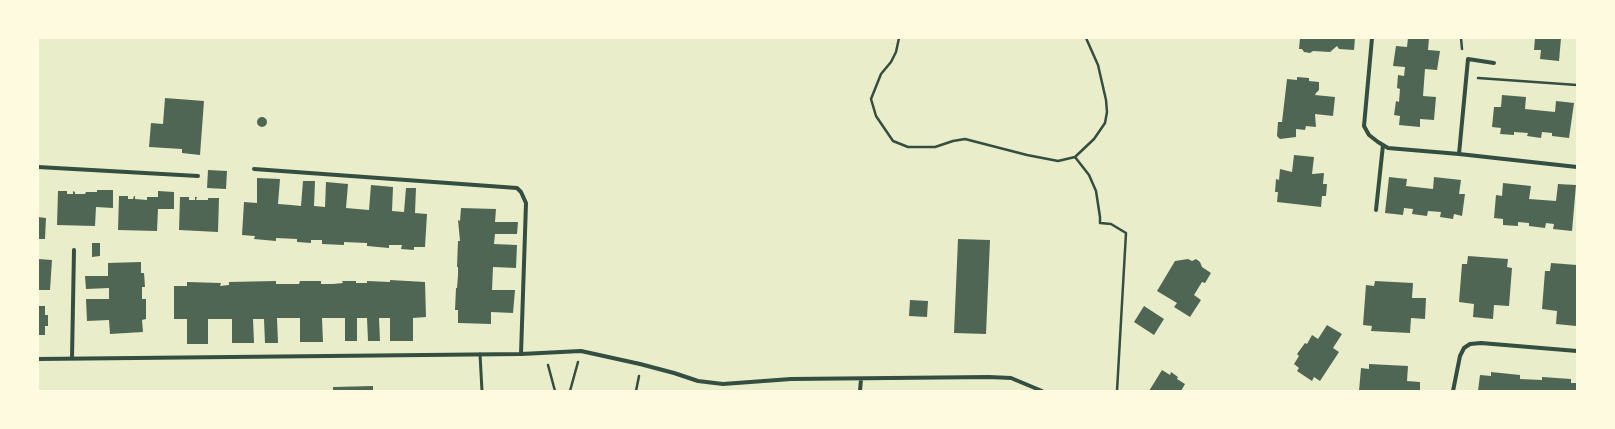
<!DOCTYPE html>
<style>
body{margin:0}
#map{position:relative;width:1615px;height:429px;overflow:hidden;background:#e9edc9;font-family:"Space Grotesk",sans-serif}
canvas{display:block}
.frame{position:absolute;inset:0;border:39px solid #fefae0;pointer-events:none}
</style>
<div id="map">
<canvas width="1615" height="429"></canvas>
<div class="frame"></div>
</div>
<script>
const g = document.querySelector('canvas').getContext('2d');
g.lineJoin = 'round';
function fill(path, color) {
  g.fillStyle = color;
  g.fill(path, 'evenodd');
}
function shape(rows) {
  const path = new Path2D();
  for (const r of rows) {
    if (r.length === 3) {
      path.moveTo(r[0] + r[2], r[1]);
      path.arc(r[0], r[1], r[2], 0, 2 * Math.PI);
      continue;
    }
    path.moveTo(r[0], r[1]);
    for (let i = 2; i < r.length; i += 2) path.lineTo(r[i], r[i + 1]);
  }
  return path;
}
function strokePath(path, color, width, dash) {
  g.strokeStyle = color;
  g.lineWidth = width;
  g.lineCap = dash ? 'butt' : 'round';
  g.setLineDash(dash || []);
  g.stroke(path);
}
fill(shape([
 [1300,38,1355,38,1354,50,1339,49,1337,46,1330,52,1313,51,1310,53,1304,52,1302,49,1299,49],
 [1408,38,1429,38,1428,50,1440,51,1437,70,1425,69,1423,96,1436,97,1434,120,1420,119,1420,127,1399,125,1400,116,1394,115,1396,101,1399,102,1400,89,1397,88,1398,75,1404,76,1405,67,1393,66,1396,46,1407,47],
 [1535,38,1561,38,1559,61,1540,59,1541,50,1534,50],
 [1297,77,1309,78,1309,81,1319,82,1319,90,1316,93,1315,95,1335,97,1333,116,1315,114,1316,127,1306,126,1305,130,1296,129,1296,137,1280,139,1277,136,1278,122,1282,122,1287,79,1297,80],
 [1502,95,1526,97,1525,109,1555,112,1556,101,1574,103,1569,138,1552,136,1552,133,1542,132,1541,138,1527,136,1528,133,1514,132,1514,135,1500,134,1501,128,1492,127,1494,107,1501,107],
 [165,98,204,101,200,155,182,153,182,149,149,147,151,123,163,124],
 [262,122,5],
 [1294,155,1314,157,1312,174,1324,173,1323,184,1327,184,1326,196,1322,196,1321,207,1277,202,1278,192,1275,192,1276,179,1279,180,1280,169,1292,172],
 [208,170,227,171,226,189,207,188],
 [1389,177,1407,179,1406,186,1433,189,1434,177,1461,180,1459,194,1465,194,1462,216,1454,214,1453,219,1440,217,1441,212,1428,211,1427,216,1412,214,1413,209,1404,208,1403,215,1385,213],
 [257,178,280,179,278,204,291,205,301,206,303,181,315,181,314,206,325,207,326,182,348,184,346,208,369,210,371,185,393,187,392,211,404,212,406,188,416,188,415,213,427,214,425,247,414,247,414,250,401,249,402,245,389,245,389,248,367,246,367,243,344,242,344,245,322,244,322,240,311,240,311,243,297,242,297,239,276,238,276,241,254,239,255,236,242,235,244,202,257,203],
 [1503,183,1531,186,1529,199,1556,201,1558,184,1576,185,1572,231,1553,229,1554,224,1546,223,1545,228,1529,226,1529,223,1518,222,1518,226,1503,225,1503,219,1494,218,1496,195,1502,196],
 [97,190,113,190,113,208,96,207,95,226,57,225,58,191,67,191,67,194,73,194,73,191,75,192,75,194,85,194,86,192,97,192],
 [158,191,174,192,174,209,158,209,157,231,118,230,119,196,128,196,128,199,133,199,134,196,135,196,135,199,147,200,147,197,158,197],
 [180,197,189,197,189,200,195,200,195,197,197,197,196,200,208,200,208,198,219,198,218,232,179,230],
 [461,208,496,209,495,222,518,222,517,234,495,234,494,244,517,245,516,268,493,267,492,290,515,290,513,313,491,312,491,324,458,323,458,310,455,310,456,288,457,288,458,275,458,267,457,267,458,241,460,241,458,220,460,221],
 [38,217,46,218,45,239,38,239],
 [958,239,990,240,986,334,954,333],
 [92,243,100,243,100,256,92,257],
 [1468,256,1508,259,1507,267,1512,268,1509,306,1494,305,1493,319,1473,317,1474,304,1459,302,1462,264,1467,264],
 [38,259,52,260,50,290,38,290],
 [1188,259,1192,261,1196,259,1200,262,1202,267,1211,273,1205,283,1202,282,1194,295,1201,300,1190,317,1174,307,1177,303,1157,291,1175,261],
 [141,262,141,273,144,273,145,287,142,287,142,299,146,299,146,319,142,320,143,332,110,334,109,320,87,321,86,299,109,299,109,288,86,289,85,276,108,276,108,263],
 [1551,263,1577,265,1576,326,1556,324,1557,311,1542,309,1545,271,1550,271],
 [390,280,425,282,426,317,413,318,413,341,390,341,390,318,379,318,380,341,368,341,367,318,357,318,357,341,345,341,345,318,322,318,323,342,300,342,300,318,277,318,278,343,265,343,264,319,253,319,254,343,232,343,232,319,208,319,208,344,187,344,187,319,174,319,174,286,187,286,187,282,221,283,220,286,229,285,229,282,276,281,276,284,299,284,300,281,321,281,321,284,333,284,343,283,342,281,356,281,356,283,367,283,367,281,390,282],
 [1375,281,1413,283,1412,298,1426,298,1425,319,1411,318,1410,333,1371,331,1372,326,1363,325,1366,285,1374,286],
 [910,300,928,301,927,317,909,316],
 [38,306,45,306,45,315,48,315,48,326,45,326,45,335,38,335],
 [1144,306,1164,319,1154,335,1134,322],
 [1327,325,1342,334,1333,348,1339,352,1320,381,1314,377,1312,381,1297,371,1299,368,1294,364,1299,356,1297,354,1305,343,1307,344,1312,335,1318,339],
 [1369,364,1408,366,1407,381,1420,382,1420,391,1359,391,1361,368,1369,369],
 [1162,370,1170,375,1171,372,1178,377,1177,379,1185,384,1181,391,1149,391],
 [1491,372,1520,375,1520,379,1542,380,1542,377,1571,379,1571,383,1577,383,1577,391,1478,391,1480,375,1491,376],
 [373,386,373,391,333,391,333,387]
]), '#4f6655');
strokePath(shape([
 [899,38,896,52,891,62,881,74,871,99,876,116,893,141,908,147,935,147,953,141,965,139,1027,155,1058,161,1075,157,1094,139,1105,123,1107,112,1106,100,1098,65,1086,38],
 [1461,38,1462,49],
 [1478,78,1577,85],
 [1075,157,1089,175,1096,191,1100,217,1100,223,1111,224,1126,233,1117,391],
 [548,365,555,391],
 [570,391,578,362],
 [636,391,639,376]
]), '#344e41', 2.5);
strokePath(shape([
 [480,354,482,391]
]), '#344e41', 3);
strokePath(shape([
 [1372,38,1364,126,1369,135,1378,142,1388,148,1459,154,1577,167],
 [1459,154,1468,59,1494,63],
 [38,167,198,176],
 [254,169,517,188,521,192,526,203,521,354],
 [1376,210,1383,145],
 [72,358,74,250],
 [38,359,521,354,581,351,640,364,674,373,698,381,723,384,791,379,989,377,1011,378,1042,391],
 [860,391,861,379],
 [1453,391,1460,356,1464,348,1470,344,1481,343,1577,351]
]), '#344e41', 4);
</script>
